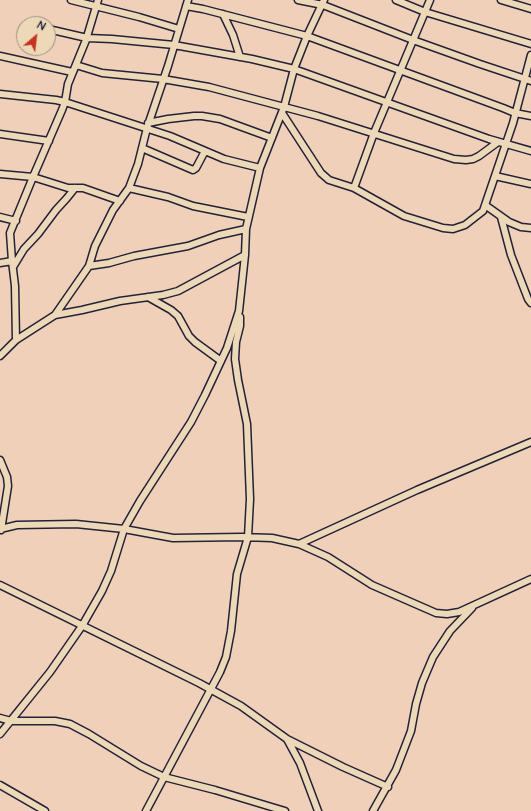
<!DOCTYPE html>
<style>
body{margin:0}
#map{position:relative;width:531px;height:811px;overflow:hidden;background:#f0d0b8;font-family:"Architects Daughter",sans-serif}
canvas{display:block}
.north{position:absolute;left:16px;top:16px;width:40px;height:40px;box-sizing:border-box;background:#edd9b7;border:1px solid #9c9085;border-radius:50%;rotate:28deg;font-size:11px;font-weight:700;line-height:16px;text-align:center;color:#22223b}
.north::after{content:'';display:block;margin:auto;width:14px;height:18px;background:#c8321e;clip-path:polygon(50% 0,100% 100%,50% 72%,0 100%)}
</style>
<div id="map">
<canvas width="531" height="811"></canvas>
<div class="north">N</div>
</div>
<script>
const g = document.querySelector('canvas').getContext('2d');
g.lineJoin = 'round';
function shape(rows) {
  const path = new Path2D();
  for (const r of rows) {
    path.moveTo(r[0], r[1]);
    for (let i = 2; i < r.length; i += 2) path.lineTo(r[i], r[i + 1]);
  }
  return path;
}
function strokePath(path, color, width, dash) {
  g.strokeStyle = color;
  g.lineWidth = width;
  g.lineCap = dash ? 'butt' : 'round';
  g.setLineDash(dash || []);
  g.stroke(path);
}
const street = shape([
 [71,0,139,17,179,29],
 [298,0,323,5,413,40,480,64,531,81],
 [396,0,425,12,531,44],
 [501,0,531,9],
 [186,6,203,9,307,36,503,108,515,113,531,116],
 [223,14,233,35,240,57],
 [48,29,87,38,112,39,174,45,252,59,294,69,489,139,531,151],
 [0,56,72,72],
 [76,65,102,73,163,79,209,87,318,116,454,159,466,160,473,159,479,156,498,142],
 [0,94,56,100,65,102,170,136,224,159,260,168],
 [282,113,321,173,329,180,354,188,404,216,443,228,453,229,465,225,483,211,513,123,531,55],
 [148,123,168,119,194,116,202,116,220,119,272,138],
 [0,134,49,141],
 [142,148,193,170,196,168,205,151],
 [0,174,33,177,68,188,83,188,120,201],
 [495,176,531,184],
 [129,188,168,197,193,206,248,217],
 [354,188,374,133,430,0],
 [485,205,509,222,521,227,531,228],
 [0,217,16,221],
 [501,217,511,255,528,299,531,303],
 [0,263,12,261],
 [89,266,109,263,134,256,188,246,219,235,246,229],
 [13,267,24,249,38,234,56,210,67,198,75,188],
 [148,297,171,310,178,316,189,336,195,342,221,361],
 [55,315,89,266,95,246,113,210,129,188,138,164,147,128,168,66,188,0],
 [16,340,15,286,12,261,10,233,33,177,62,110,65,102,68,84,86,40,98,0],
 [0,356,16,340,55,315,82,310,120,301,163,295,178,291,245,255],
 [0,460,7,477,8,486,1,530],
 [0,529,17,525,76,524,124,529,173,538,242,537,272,538,299,544,328,557,372,585,436,613,447,614,459,612,531,579],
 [299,544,417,490,531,442],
 [0,585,199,683,241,706,287,739,343,767,388,787],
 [0,718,11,721,55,721,70,724,89,734,141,766,164,777,215,790,285,811],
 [0,734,50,672,82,626,102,591,111,571,124,529,140,501,191,422,205,395,227,348,239,311,245,255,246,229,260,168,284,107,294,69,307,36,324,0],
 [287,739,300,763,318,811],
 [0,785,45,811],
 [146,811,220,672,226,657,231,631,237,574,248,537,250,499,247,424,238,380,235,359,236,342,240,326,240,317],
 [373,811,396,770,411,731,416,704,422,683,433,657,450,631,472,608]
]);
strokePath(street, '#22223b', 9);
strokePath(street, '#edd9b7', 6);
</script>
